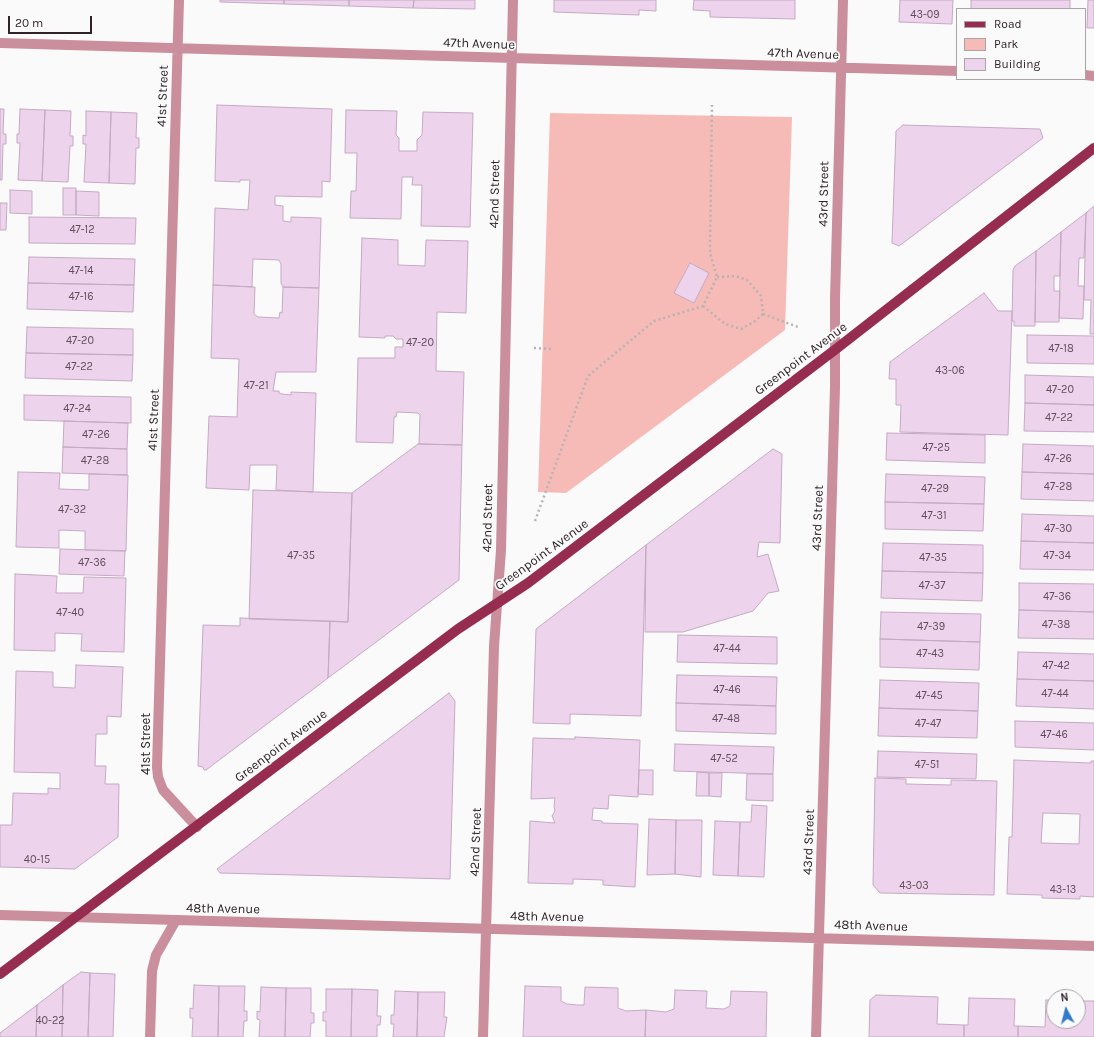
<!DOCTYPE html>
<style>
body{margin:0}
#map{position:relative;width:1094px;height:1037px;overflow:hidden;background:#fafafa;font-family:Karla,sans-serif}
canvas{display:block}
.legend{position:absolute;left:956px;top:8px;width:130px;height:72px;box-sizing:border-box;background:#fafafa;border:1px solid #a9a4a6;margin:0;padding:5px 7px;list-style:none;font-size:12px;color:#2f2229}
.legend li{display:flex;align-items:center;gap:8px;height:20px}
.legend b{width:20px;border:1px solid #a9a4a6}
.north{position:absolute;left:1046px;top:989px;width:40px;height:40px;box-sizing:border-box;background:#fafafa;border:1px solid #a9a4a6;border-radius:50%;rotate:353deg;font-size:11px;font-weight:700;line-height:16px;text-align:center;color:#2f2229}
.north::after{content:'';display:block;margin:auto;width:14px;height:18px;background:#307bcb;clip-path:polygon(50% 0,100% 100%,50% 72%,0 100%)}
.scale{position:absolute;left:8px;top:16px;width:84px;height:18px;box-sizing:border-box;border:2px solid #2f2229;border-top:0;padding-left:5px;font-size:12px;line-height:14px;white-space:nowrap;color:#2f2229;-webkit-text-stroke:3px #fafafa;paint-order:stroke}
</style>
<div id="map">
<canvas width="1094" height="1037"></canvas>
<ul class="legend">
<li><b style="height:5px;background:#962d50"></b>Road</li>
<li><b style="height:11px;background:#f7bbb7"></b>Park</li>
<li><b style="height:11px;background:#eed3ed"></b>Building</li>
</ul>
<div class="north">N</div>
<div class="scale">20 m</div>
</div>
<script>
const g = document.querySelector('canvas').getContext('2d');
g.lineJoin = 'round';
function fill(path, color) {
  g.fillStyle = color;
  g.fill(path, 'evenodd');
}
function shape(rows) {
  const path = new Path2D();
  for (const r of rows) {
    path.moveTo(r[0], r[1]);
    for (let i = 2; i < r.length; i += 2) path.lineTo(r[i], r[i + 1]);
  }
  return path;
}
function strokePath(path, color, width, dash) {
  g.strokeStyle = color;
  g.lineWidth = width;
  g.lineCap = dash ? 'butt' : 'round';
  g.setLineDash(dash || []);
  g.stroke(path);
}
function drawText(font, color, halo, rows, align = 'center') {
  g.font = font + ' Karla,sans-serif';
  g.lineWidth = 3.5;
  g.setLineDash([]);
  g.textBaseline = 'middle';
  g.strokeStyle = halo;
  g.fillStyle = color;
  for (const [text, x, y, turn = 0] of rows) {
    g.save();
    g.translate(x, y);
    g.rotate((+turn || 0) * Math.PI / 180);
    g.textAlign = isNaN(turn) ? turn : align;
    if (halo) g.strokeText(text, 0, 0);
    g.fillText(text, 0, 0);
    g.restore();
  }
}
fill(shape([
 [550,113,792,117,785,330,566,493,538,492]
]), '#f7bbb7');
const building = shape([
 [220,0,284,0,284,4,220,2,220,0],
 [284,0,349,0,349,6,284,4,284,0],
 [349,0,414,0,413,8,349,6,349,0],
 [414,0,475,0,475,9,413,8,414,0],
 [554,0,656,0,656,11,639,10,639,15,554,12,554,0],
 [694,0,795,0,795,19,710,17,710,11,693,10,694,0],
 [900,0,953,0,952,24,899,22,900,0],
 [971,0,1070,0,1070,9,971,9,971,0],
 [1088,0,1094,0,1094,28,1087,28,1088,0],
 [217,105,332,109,330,182,322,181,322,197,275,196,275,205,283,206,283,221,291,222,291,217,321,218,319,288,283,287,281,283,281,264,279,260,253,259,252,287,213,285,215,208,248,210,250,180,240,180,240,182,215,181,217,105],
 [0,109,4,109,3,134,6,134,6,144,3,144,2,180,0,180,0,109],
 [20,109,45,110,42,181,18,180,20,143,17,143,17,134,19,134,20,109],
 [45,110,71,111,70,136,73,136,73,146,70,146,68,182,42,181,45,110],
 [346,110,397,111,396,135,399,138,399,151,417,151,417,140,422,135,423,112,473,113,470,227,421,226,422,185,412,185,413,177,402,177,401,219,350,218,351,191,356,191,357,153,345,153,346,110],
 [86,111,111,112,109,183,84,182,86,144,83,144,83,135,86,136,86,111],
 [111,112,137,113,136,138,139,138,139,148,136,148,135,184,109,183,111,112],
 [903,125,1040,129,1043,138,899,246,892,243,896,131,903,125],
 [63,188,76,188,76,215,63,215,63,188],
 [10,190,32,191,32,214,10,213,10,190],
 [76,191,99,192,99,216,76,215,76,191],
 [0,203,7,203,6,230,0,230,0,203],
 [1094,206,1094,334,1090,334,1091,300,1084,300,1086,213,1094,206],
 [1086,213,1084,258,1079,258,1078,286,1084,286,1083,319,1059,318,1061,232,1086,213],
 [29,217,136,218,135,244,29,243,29,217],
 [1061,232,1060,276,1054,276,1054,291,1060,291,1059,322,1035,322,1036,251,1061,232],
 [362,238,398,240,398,265,425,266,426,240,468,241,466,313,437,312,436,371,464,372,462,445,419,444,420,415,418,413,397,412,396,417,394,417,393,443,356,442,358,358,395,358,395,347,403,347,403,339,396,339,393,336,385,336,385,338,359,337,362,238],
 [1036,251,1035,326,1014,326,1014,321,1012,321,1013,270,1015,266,1036,251],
 [29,257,135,259,134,285,28,283,29,257],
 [690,263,709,273,694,303,674,293,690,263],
 [28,283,134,285,133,312,27,309,28,283],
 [213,285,255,287,254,314,258,317,279,318,280,312,282,313,283,287,319,288,316,372,276,372,273,391,279,391,279,393,282,394,291,395,291,392,316,393,313,492,276,490,277,465,250,465,249,490,206,488,209,416,237,417,239,359,211,358,213,285],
 [984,293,998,311,1012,311,1008,435,900,432,901,405,896,405,896,379,889,379,890,362,984,293],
 [27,327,133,329,133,355,26,353,27,327],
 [1027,335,1094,336,1094,364,1027,363,1027,335],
 [26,353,133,355,132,381,25,378,26,353],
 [1025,375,1094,377,1094,405,1025,403,1025,375],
 [24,395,131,397,131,423,24,420,24,395],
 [1025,403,1094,405,1094,432,1024,431,1025,403],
 [64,421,128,423,127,449,63,447,64,421],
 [887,433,985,435,985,463,886,460,887,433],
 [418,444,462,445,459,580,328,678,330,621,348,622,352,493,418,444],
 [1023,444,1094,446,1094,474,1022,472,1023,444],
 [63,447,127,449,127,475,62,473,63,447],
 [773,449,782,454,780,543,759,542,757,557,768,554,779,591,768,593,753,611,683,632,645,632,646,545,773,449],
 [18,472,60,473,59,489,89,490,89,474,128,475,126,551,85,550,85,531,59,530,59,548,16,547,18,472],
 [1022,472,1094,474,1094,501,1021,499,1022,472],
 [886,474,985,477,984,504,885,502,886,474],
 [253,490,352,493,348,622,249,619,253,490],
 [885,502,984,504,983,531,885,529,885,502],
 [1022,514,1094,516,1094,543,1021,541,1022,514],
 [1021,541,1094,543,1094,570,1020,569,1021,541],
 [883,543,983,545,983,573,882,571,883,543],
 [646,545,641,716,570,714,570,724,533,723,536,629,646,545],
 [60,549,125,551,124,576,59,574,60,549],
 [882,571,983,573,982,601,881,598,882,571],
 [15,574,57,576,56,593,83,593,84,577,126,578,124,652,81,651,82,634,55,633,55,651,14,650,15,574],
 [1019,583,1094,584,1094,612,1019,610,1019,583],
 [1019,610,1094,612,1094,639,1018,638,1019,610],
 [881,612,981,614,980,642,880,639,881,612],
 [240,618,330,621,328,678,206,770,204,770,203,767,198,766,203,625,240,626,240,618],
 [678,635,777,637,777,664,677,662,678,635],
 [880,639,980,642,979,670,880,667,880,639],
 [1018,652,1094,654,1094,681,1017,679,1018,652],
 [76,665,123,667,121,717,107,716,107,734,96,734,95,766,106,766,105,784,119,784,118,837,75,869,0,867,0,825,12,825,13,793,48,794,48,788,60,789,60,773,14,772,16,671,53,672,53,687,75,688,76,665],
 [677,675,777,677,776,706,676,703,677,675],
 [1017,679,1094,681,1094,709,1016,706,1017,679],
 [880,680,979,683,978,711,879,708,880,680],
 [449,693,455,701,450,879,220,873,217,869,449,693],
 [676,703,776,706,776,734,676,731,676,703],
 [879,708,978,711,977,738,878,736,879,708],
 [1015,721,1094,723,1094,750,1015,747,1015,721],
 [575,737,640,740,638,797,609,795,608,809,593,808,592,820,602,821,602,823,638,824,635,887,603,885,603,880,573,879,573,884,528,883,530,821,555,823,552,816,555,811,554,806,555,798,531,799,533,738,575,739,575,737],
 [675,744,774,747,773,774,674,771,675,744],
 [878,751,977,754,976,779,877,777,878,751],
 [1014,760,1091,763,1091,761,1094,761,1094,897,1080,896,1080,899,1042,898,1042,895,1007,894,1009,837,1012,837,1014,760],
 [1043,813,1080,814,1079,844,1041,843,1043,813],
 [639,770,653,770,653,795,638,794,639,770],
 [697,772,709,773,709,796,696,796,697,772],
 [709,773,722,773,721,797,709,796,709,773],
 [747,774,773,774,773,801,746,800,747,774],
 [875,778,906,779,906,784,951,785,951,780,997,781,994,895,880,893,873,885,875,778],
 [752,805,767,806,764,877,738,876,740,822,751,822,752,805],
 [649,819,676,820,675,874,647,875,649,819],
 [676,820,702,820,701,877,675,874,676,820],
 [715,821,740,822,738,876,713,875,715,821],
 [81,972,90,973,88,1037,62,1037,63,985,81,972],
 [90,973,115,974,113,1037,88,1037,90,973],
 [63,985,62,1037,36,1037,37,1005,63,985],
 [194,985,219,986,218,1037,192,1037,193,1018,190,1018,190,1008,193,1009,194,985],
 [219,986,245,986,244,1011,247,1011,247,1021,244,1021,243,1037,218,1037,219,986],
 [525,986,561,987,561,1001,567,1004,577,1005,584,1005,585,987,618,988,618,1008,626,1011,646,1010,645,1037,523,1037,525,986],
 [261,987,286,988,285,1037,259,1037,260,1020,257,1019,257,1011,260,1012,261,987],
 [286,988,311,988,311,1013,314,1013,314,1023,311,1023,310,1037,285,1037,286,988],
 [326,989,352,989,351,1037,326,1037,326,1021,323,1021,323,1012,326,1012,326,989],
 [352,989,378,990,377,1016,381,1016,380,1025,377,1025,377,1037,351,1037,352,989],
 [675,990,707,991,706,1008,724,1009,730,1006,731,991,767,992,766,1037,645,1037,646,1010,666,1012,674,1009,675,990],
 [395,991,418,992,417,1037,393,1037,394,1024,391,1024,391,1015,394,1015,395,991],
 [418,992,445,992,444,1017,447,1017,444,1037,417,1037,418,992],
 [876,995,938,997,937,1024,964,1025,964,1037,869,1037,870,1000,876,995],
 [969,998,1015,999,1014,1026,1018,1026,1018,1037,964,1037,964,1025,968,1025,969,998],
 [1046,1000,1054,1000,1054,1021,1078,1021,1078,1001,1094,1001,1094,1037,1018,1037,1018,1026,1045,1027,1046,1000],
 [37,1005,36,1037,0,1037,0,1033,37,1005]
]);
fill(building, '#eed3ed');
strokePath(building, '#c4aac3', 1);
strokePath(shape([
 [703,306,725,324,741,329,754,322,763,314,761,296,747,280,736,276,717,277],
 [763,314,798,327],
 [534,348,552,349],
 [535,521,588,376,654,321,703,306,717,277,710,253,712,105]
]), '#b6b2b4', 2.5, [2, 3]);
strokePath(shape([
 [179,0,157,767,158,777,163,790,197,827],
 [0,43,957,71],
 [1085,75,1094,76],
 [0,915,1094,946],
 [150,1037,152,971,156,955,176,920],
 [483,1037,494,646,501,550,513,0],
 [816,1037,835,387,835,299,843,0]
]), '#cb8e9c', 10);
strokePath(shape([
 [0,974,458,629,528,583,836,349,1094,148]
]), '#962d50', 10);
drawText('11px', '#5f4e5a', null, [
 ["43-09",925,15],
 ["47-12",82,230],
 ["47-14",81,271],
 ["47-16",81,297],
 ["47-20",80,341],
 ["47-20",420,343],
 ["47-18",1061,349],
 ["47-22",79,367],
 ["43-06",950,371],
 ["47-21",256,386],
 ["47-20",1060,390],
 ["47-24",77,409],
 ["47-22",1059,418],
 ["47-26",96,435],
 ["47-25",936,448],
 ["47-26",1058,459],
 ["47-28",95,461],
 ["47-28",1058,487],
 ["47-29",935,489],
 ["47-32",72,510],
 ["47-31",934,516],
 ["47-30",1058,529],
 ["47-35",301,556],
 ["47-34",1057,556],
 ["47-35",933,558],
 ["47-36",92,563],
 ["47-37",932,586],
 ["47-36",1057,597],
 ["47-40",70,613],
 ["47-38",1056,625],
 ["47-39",931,627],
 ["47-44",727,649],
 ["47-43",930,654],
 ["47-42",1056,666],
 ["47-46",727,690],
 ["47-44",1055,694],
 ["47-45",929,696],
 ["47-48",726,719],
 ["47-47",928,724],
 ["47-46",1054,735],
 ["47-52",724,759],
 ["47-51",927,765],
 ["40-15",37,860],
 ["43-03",914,886],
 ["43-13",1063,890],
 ["40-22",50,1021]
]);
drawText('13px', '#2f2229', '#fafafa', [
 ["47th Avenue",479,44,2],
 ["47th Avenue",803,54,2],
 ["41st Street",163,96,-88],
 ["42nd Street",495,194,-89],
 ["43rd Street",824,194,-89],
 ["Greenpoint Avenue",801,359,-37],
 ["41st Street",154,420,-88],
 ["42nd Street",488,518,-89],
 ["43rd Street",818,518,-88],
 ["Greenpoint Avenue",542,555,-36],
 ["41st Street",146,744,-90],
 ["Greenpoint Avenue",281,746,-37],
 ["42nd Street",476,842,-88],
 ["43rd Street",809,842,-88],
 ["48th Avenue",223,909,1],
 ["48th Avenue",547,917,1],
 ["48th Avenue",871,926,2]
]);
</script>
